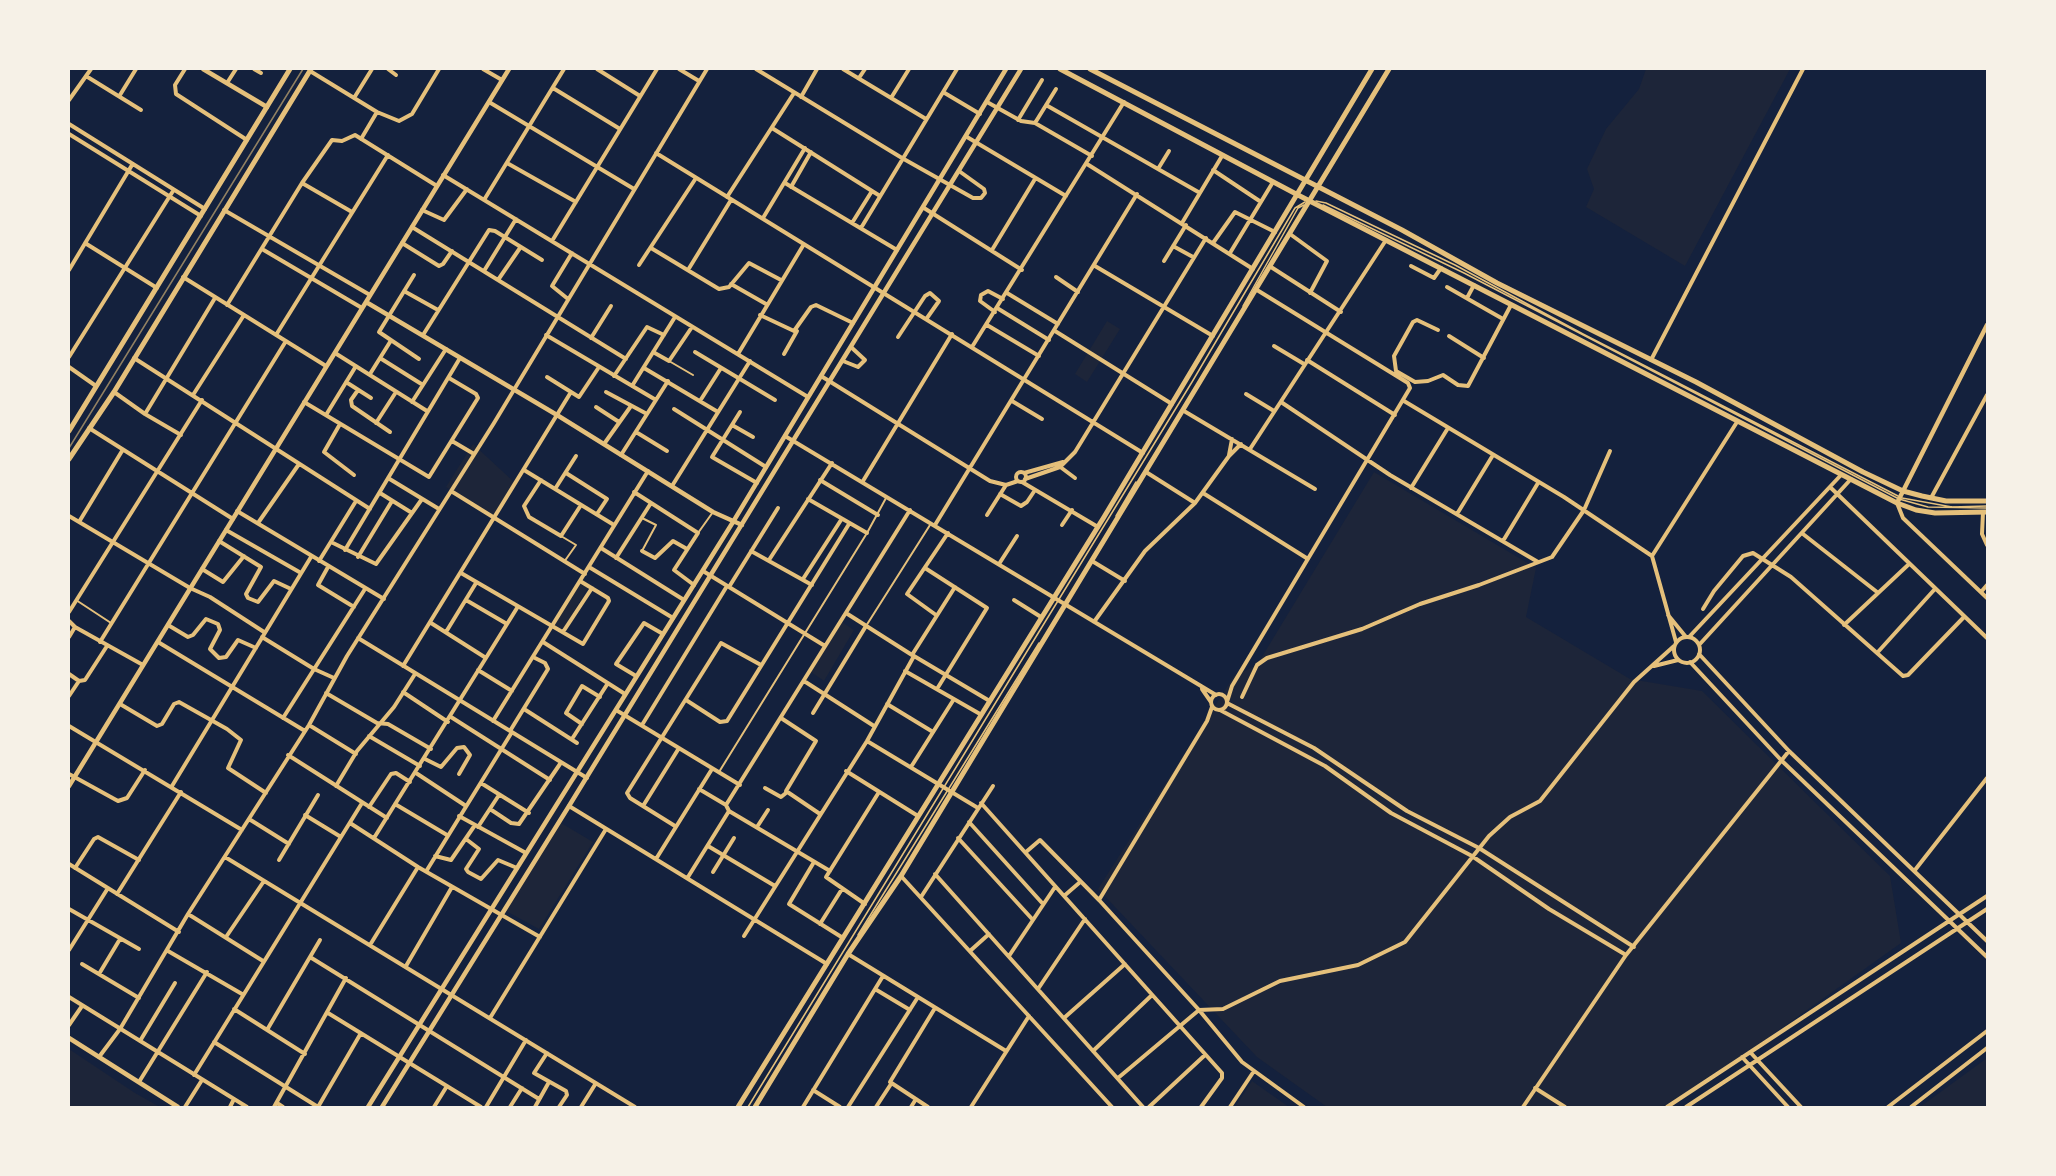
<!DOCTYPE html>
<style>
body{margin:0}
#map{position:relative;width:2056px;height:1176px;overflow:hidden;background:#14213d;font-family:Inter,sans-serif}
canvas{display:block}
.frame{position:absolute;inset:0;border:70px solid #f6f1e7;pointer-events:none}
</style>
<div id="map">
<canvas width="2056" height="1176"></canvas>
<div class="frame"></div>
</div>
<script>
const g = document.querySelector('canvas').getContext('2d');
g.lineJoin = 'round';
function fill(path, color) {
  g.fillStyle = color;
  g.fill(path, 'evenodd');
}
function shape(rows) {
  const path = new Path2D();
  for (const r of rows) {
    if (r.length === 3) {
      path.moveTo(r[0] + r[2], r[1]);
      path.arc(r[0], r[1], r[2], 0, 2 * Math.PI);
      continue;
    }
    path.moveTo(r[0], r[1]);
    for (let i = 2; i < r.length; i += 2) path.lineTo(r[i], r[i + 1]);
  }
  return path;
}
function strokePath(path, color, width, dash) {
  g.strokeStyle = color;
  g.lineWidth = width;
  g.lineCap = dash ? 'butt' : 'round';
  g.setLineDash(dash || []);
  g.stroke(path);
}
fill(shape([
 [1646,69,1790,69,1685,266,1586,207,1594,189,1587,169,1606,129,1639,89],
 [1107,321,1120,329,1087,382,1075,374],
 [473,444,515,483,494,517,446,487],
 [1374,472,1536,568,1526,617,1630,679,1702,691,1890,876,1901,943,1671,1107,1327,1107,1257,1057,1098,889,1234,676,1257,665],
 [580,580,589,586,563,630,551,626],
 [842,622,854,630,824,681,811,672],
 [561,823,593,842,539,929,506,911],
 [69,1049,135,1093,160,1107,69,1106],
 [1987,1058,1987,1107,1920,1107],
 [1252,1081,1289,1107,1235,1107]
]), '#1d2539');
strokePath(shape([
 [1316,201,1326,203,1455,265,1583,334,1898,496],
 [1323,205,1464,273,1899,499,1928,507,1987,508],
 [1243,306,1298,208,1304,205],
 [1902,498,1952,507,1987,506],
 [1116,516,1136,482],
 [858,935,1039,643],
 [748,1107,1192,382,1295,208,1305,202]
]), '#e5c07b', 1.5);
strokePath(shape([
 [669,361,693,375],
 [698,533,713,512],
 [561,536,576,545,564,562],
 [642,551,656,525,642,518],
 [76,600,111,623],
 [866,626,930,525],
 [719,772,867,533,886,498]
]), '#e5c07b', 2);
strokePath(shape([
 [185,69,175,85,176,94,247,140],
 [254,69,261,73],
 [388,69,396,75],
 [483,69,502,80],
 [597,69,640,96],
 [679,69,699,81],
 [756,69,902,158,973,198,981,198,985,193,984,189,959,171],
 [843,69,926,119],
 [310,71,377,112,399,121,412,114,439,69],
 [86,76,141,110],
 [859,78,865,69],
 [227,83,236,69],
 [553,88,620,129],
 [943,92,980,114],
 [120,95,136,69],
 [801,97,817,69],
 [354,98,372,69],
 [891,98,909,69],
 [69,100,91,69],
 [489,102,634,189],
 [987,102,1021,121,1035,123,1092,156],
 [1046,105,1200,193],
 [1018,120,1042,80],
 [1035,123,1056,89],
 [69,124,205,209],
 [772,128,880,196],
 [69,134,201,216],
 [967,137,1066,196],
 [361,139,377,112],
 [656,153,1143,453],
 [507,163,576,202],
 [1087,164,1253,269],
 [1158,169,1169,151],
 [1213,170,1261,202],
 [443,175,808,397],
 [302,183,352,212],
 [785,183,897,250],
 [791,187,811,152],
 [727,197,794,93],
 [484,200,564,69],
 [924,208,1022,270],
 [224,210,370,295],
 [422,210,444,220,467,189],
 [763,218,805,148],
 [852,223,872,191],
 [1182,223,1222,156],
 [412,227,626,359],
 [861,228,957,69],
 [1290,234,1327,261,1310,293],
 [552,241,657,69],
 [85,243,157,288],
 [402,243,439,266,443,264,452,251],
 [1213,243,1235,212,1275,232],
 [1173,246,1193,257],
 [651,248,719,289,729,287,749,263,781,280],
 [262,249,362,308],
 [992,250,1035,179],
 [1230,253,1273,182],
 [1164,261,1186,225],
 [639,265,696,178],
 [1095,266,1213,336],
 [1411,266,1434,278,1441,268],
 [1271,267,1341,312],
 [69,270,132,165],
 [688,270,731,200],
 [484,271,516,219],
 [414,275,379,332,419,359],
 [183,277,326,366],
 [1056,277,1078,292],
 [498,280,520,248],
 [731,284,766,304],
 [1447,287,1503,319],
 [404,291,438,310],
 [1007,293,1058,324],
 [1467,298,1474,285],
 [568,299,552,286,572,253],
 [227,305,302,183,332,140,342,141,355,135,437,186],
 [997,308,1049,340],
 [995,312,980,301,981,295,988,291,1003,299],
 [760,315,794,331,811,307,816,305,853,323],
 [987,325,1039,356],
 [1438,330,1417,320,1413,322,1394,356,1396,371,1415,382,1428,381,1443,375,1458,385,1468,386,1511,305],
 [1055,331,1172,404],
 [276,335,388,155],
 [423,335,489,230,495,231,542,260],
 [546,335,656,400],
 [1449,336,1484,358],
 [898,337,925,296,930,293,939,301,927,318],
 [591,338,611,306],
 [1274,346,1304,364],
 [972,347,1124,102],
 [653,352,669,361,692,327],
 [695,352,775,400],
 [335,353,427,411],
 [738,354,804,244],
 [784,354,797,331],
 [69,357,173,191],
 [134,358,370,509],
 [380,358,423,385],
 [1307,360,1395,415],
 [1651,360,1803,69],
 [843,361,858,367,865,360,851,347],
 [69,367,96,386],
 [644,368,718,412],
 [370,374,390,342],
 [614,376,647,327,664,335],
 [821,376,990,481,1006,485,1018,481],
 [547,377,579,397,599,367],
 [346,382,371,398],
 [632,386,675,317],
 [358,390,351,400,352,406,390,432],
 [114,392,145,414,181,435],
 [606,392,647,414],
 [1246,394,1274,411],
 [193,395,244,315],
 [700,401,721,368],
 [1012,401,1042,419],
 [1404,401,1564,497,1652,556,1676,642],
 [304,402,429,477,478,398,476,394,449,378],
 [412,402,446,349],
 [1281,402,1390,475,1538,562],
 [596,407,619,422],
 [674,409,766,467],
 [1184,411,1315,489],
 [740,412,712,457,757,483],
 [145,414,215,298],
 [326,415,356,366],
 [376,423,396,392],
 [340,424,324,452,354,475],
 [732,425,753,437],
 [89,428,233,519],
 [636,432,667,451],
 [785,436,1216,695],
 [452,441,474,454],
 [604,444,631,406],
 [1250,449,1386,240],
 [621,455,668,381],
 [1229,455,1232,439],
 [1059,466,1075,478],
 [524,470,614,525],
 [1146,472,1195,503],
 [1021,477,5],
 [566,473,607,499,597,514],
 [1024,473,1063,462],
 [388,478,439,509],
 [1025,479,1060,467,1075,452,1206,238],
 [541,480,524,506,529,517,561,536,581,505],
 [820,480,878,515],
 [863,481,952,334],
 [1022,482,1098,527],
 [672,486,750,361],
 [1830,487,1987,638],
 [1411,488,1448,428],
 [555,489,576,456],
 [451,491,585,574],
 [634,492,698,533,674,570,694,585],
 [380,493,412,513],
 [1203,493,1308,559],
 [1000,494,1021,506,1027,502,1035,490],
 [1931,498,1987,395],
 [808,499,867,533],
 [1897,503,1903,518,1987,598],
 [237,511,384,599],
 [1983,512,1982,534,1987,545],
 [1457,514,1493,455],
 [987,515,1006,485],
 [69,516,190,588,210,597,264,632],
 [79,522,122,451],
 [258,523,299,464],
 [935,525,1137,194],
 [1062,525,1072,510],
 [226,530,301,573],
 [1803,534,1877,592],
 [219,541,261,567,246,594,248,598,258,602,274,581,291,589],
 [1503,541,1538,483],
 [331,542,376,564,422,499],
 [601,548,684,600],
 [345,550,460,358],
 [642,551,655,558,673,541,687,549],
 [751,551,812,585],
 [1652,556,1737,422],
 [358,557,392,501],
 [616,558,651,503],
 [769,560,832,463],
 [319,561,356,501],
 [1092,561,1125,581],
 [999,564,1017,536],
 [328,567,318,585,354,607],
 [589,567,673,618],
 [925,568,987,608,937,689],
 [202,569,223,582,244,556],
 [703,571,825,646],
 [461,573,583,644,609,601,608,598,580,581],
 [803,579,841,520],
 [729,587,778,508],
 [1981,592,1987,585],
 [466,600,507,624],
 [1014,600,1041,617],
 [1703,609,1714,591,1743,556,1753,553,1791,577,1903,676,1908,675,1964,617],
 [69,612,202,400],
 [846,613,912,655],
 [936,615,907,594,948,533],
 [1668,615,1686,637],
 [69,621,75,627,143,665],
 [1094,622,1145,551,1195,503,1229,456,1241,444],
 [431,623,486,658],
 [168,625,188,637,193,635,206,619,218,624,220,630,210,649,219,658,226,657,238,640,256,648],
 [1844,625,1908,565],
 [446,632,476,583],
 [563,632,592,588],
 [69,637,75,627],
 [262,637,314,669,334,678],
 [1689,637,1841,475],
 [1687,650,13],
 [358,638,587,778],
 [100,642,286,341],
 [158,642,305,731],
 [543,642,625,694],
 [1699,645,1851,479],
 [1877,653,1934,590],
 [1699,654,1789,751,1987,941],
 [914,656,988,700],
 [1690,662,1781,760,1987,957],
 [403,666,571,392],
 [1654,666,1678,660],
 [478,670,512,691],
 [905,671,980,714],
 [69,674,79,681,85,680,107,646],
 [636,676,616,664,644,623,663,634],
 [804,681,874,726],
 [1202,689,1211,702],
 [403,692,448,722],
 [326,693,377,723,388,724,431,749],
 [1219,702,8],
 [69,696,79,681],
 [1242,697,1257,665,1267,658,1362,629,1420,604,1479,585,1552,557,1584,510,1610,451],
 [686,700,720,722,727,721,849,524],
 [1227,702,1232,686,1410,388,1408,383,1257,290],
 [1227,703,1314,748,1407,811,1479,848,1634,947],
 [120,704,157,726,162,724,174,704,179,702,227,729,241,740,228,768,266,793],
 [887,704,933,732],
 [1212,707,1207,721,1099,900,1199,1010,1242,1062,1304,1107],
 [524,709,577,743],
 [616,710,740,785],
 [1220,710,1325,766,1391,813,1472,856,1549,909,1626,955],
 [813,713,866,626],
 [451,717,550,780],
 [283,718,365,589],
 [781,718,816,741,786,791,820,814],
 [493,721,648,471],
 [582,724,566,713,582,686,600,697],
 [309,725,356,754],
 [642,725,727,586],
 [69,726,242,830],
 [510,731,548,669,545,663,533,657],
 [369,736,420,766],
 [572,739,608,683],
 [867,741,978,808],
 [288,755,387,818],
 [425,759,441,767,457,748,464,747,470,755,459,774],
 [911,767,954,699],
 [846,771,918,816],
 [416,773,466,806],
 [69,774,118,801,127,798,145,770],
 [481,783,529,813],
 [172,786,311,557],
 [336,786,357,751,394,707,415,674],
 [765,788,781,797,786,793],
 [699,789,726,805],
 [981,803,1222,1073,1222,1078,1201,1107],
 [395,804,447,835],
 [569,806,827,964],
 [643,806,679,748],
 [369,807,391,774,396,773,410,782],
 [490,809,511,823,519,824,560,764],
 [305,815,341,837],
 [459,816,526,853],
 [249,819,289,844],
 [969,822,1043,904],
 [350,823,418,867,540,937],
 [675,826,630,798,627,793,721,643,761,665],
 [478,827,499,795],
 [757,827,768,810],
 [374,838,517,608],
 [958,838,1033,920],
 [466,839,479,849,466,869,468,872,481,879,498,860,517,868],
 [708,846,775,886],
 [1026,852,1040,840,1099,900],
 [435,856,451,860,475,825],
 [225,857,635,1107],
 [656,859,712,769],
 [279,860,318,795],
 [814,862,789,904,843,938],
 [69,864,179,932],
 [75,868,94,839,98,837,139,860],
 [427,870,512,732],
 [1915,870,1987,778],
 [830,871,729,811,726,805,910,510],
 [713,872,734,838],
 [935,874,1143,1107],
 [901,876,1112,1107],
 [688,877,729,811],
 [117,894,181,792],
 [1064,896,1079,883],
 [921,897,993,786],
 [865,904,826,877,879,792],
 [69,909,139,949],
 [188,914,263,961],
 [820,924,842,889],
 [744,936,867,741,914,656,912,655,955,587],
 [226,937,264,881],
 [370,945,418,867],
 [69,950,108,888],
 [168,951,242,994],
 [970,951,989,934],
 [848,954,1006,1051],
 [1009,956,1055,887],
 [310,957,539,1099],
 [82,964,139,998],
 [406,966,452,887],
 [99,974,120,939],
 [875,989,910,1010],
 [1038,989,1085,919],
 [69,997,247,1107],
 [234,1009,305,1054],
 [328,1013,481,1107],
 [490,1018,606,829],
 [1064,1018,1125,964],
 [69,1025,82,1006],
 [267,1030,320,940],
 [140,1041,175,983],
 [214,1042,318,1107],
 [1093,1051,1152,995],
 [1750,1052,1801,1107],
 [547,1053,534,1073,566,1091,567,1095,559,1107],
 [99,1057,120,1029,188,914,309,725,347,656,494,423,707,69],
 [1742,1057,1788,1107],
 [194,1075,362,803],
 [1118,1078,1199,1010,1223,1009,1280,981,1358,965,1405,942,1489,836,1510,817,1540,801,1634,682,1674,646],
 [139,1082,207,972],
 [1535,1088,1565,1107],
 [813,1090,840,1107],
 [277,1103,283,1107],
 [185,1107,202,1080],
 [230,1107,234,1099],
 [274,1107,346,978],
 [318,1107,361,1033],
 [434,1107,447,1086],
 [486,1107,526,1040],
 [510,1107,522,1088],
 [535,1107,549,1082],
 [581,1107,596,1083],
 [803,1107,883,976],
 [848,1107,918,997],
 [876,1107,891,1084],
 [911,1107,916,1099],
 [928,1107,890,1082,935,1008],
 [971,1107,1029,1016],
 [1149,1107,1205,1055],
 [1230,1107,1254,1071],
 [1523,1107,1626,955,1789,751],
 [1667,1107,1987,896],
 [1686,1107,1987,909],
 [1888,1107,1987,1031],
 [1911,1107,1987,1048]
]), '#e5c07b', 4);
strokePath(shape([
 [203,69,267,107],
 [366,302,557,415,713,512,742,525],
 [1897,503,1987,325],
 [69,786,509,69],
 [69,1038,178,1107],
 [368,1107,733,522,1006,69],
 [382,1107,569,806,1021,69]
]), '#e5c07b', 4.5);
strokePath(shape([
 [1060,69,1298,195,1897,503,1916,510,1935,513,1987,512],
 [1090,69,1402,230,1497,283,1696,382,1863,472,1903,491,1922,496,1946,501,1987,501],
 [738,1107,1104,517,1372,69],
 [755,1107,848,954,901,876,1389,69]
]), '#e5c07b', 5);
strokePath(shape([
 [69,431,290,69],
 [69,459,114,392,311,69]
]), '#e5c07b', 5);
strokePath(shape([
 [69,448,303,69]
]), '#918062', 1.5);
</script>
